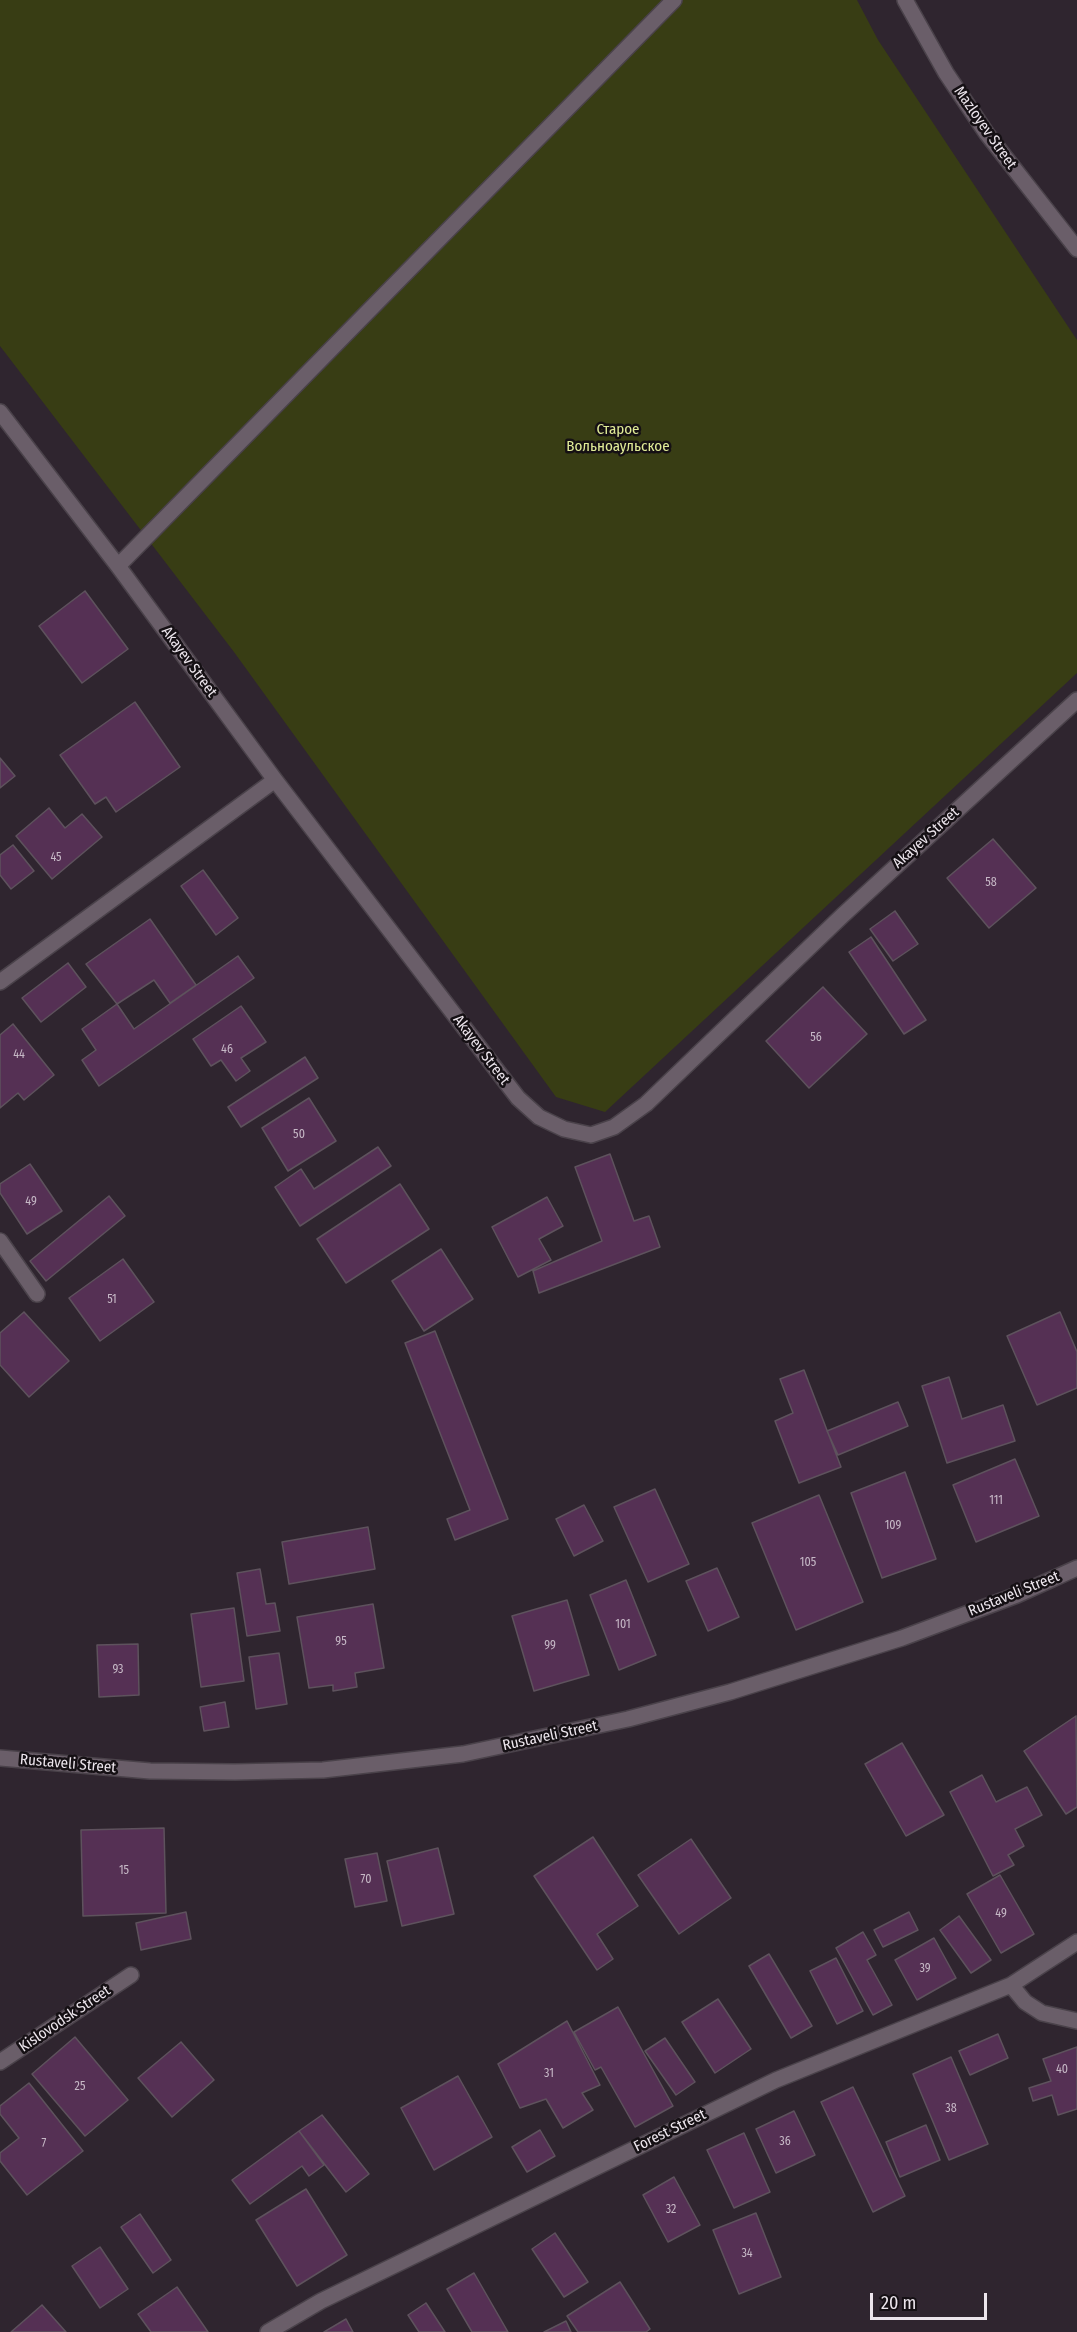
<!DOCTYPE html>
<meta charset="utf-8">
<style>
body{margin:0}
#map{position:relative;width:1077px;height:2332px;overflow:hidden;background:#2f252f;font-family:"Fira Sans Condensed",sans-serif}
canvas{display:block}
.scale{position:absolute;left:870px;top:2293px;width:117px;height:27px;box-sizing:border-box;border:3px solid #ece5ec;border-top:0;padding-left:8px;font-size:18px;line-height:21px;white-space:nowrap;color:#ece5ec;-webkit-text-stroke:4px #151014;paint-order:stroke}
</style>
<div id="map">
<canvas width="1077" height="2332"></canvas>
<div class="scale">20 m</div>
</div>
<script>
const g = document.querySelector('canvas').getContext('2d');
g.lineJoin = 'round';
function fill(path, color) {
  g.fillStyle = color;
  g.fill(path, 'evenodd');
}
function shape(rows) {
  const path = new Path2D();
  for (const r of rows) {
    path.moveTo(r[0], r[1]);
    for (let i = 2; i < r.length; i += 2) path.lineTo(r[i], r[i + 1]);
  }
  return path;
}
function strokePath(path, color, width, dash) {
  g.strokeStyle = color;
  g.lineWidth = width;
  g.lineCap = dash ? 'butt' : 'round';
  g.setLineDash(dash || []);
  g.stroke(path);
}
function drawText(font, color, halo, rows, align = 'center') {
  g.font = font + ' "Fira Sans Condensed",sans-serif';
  g.lineWidth = 5;
  g.setLineDash([]);
  g.textBaseline = 'middle';
  g.strokeStyle = halo;
  g.fillStyle = color;
  for (const [text, x, y, turn = 0] of rows) {
    g.save();
    g.translate(x, y);
    g.rotate((+turn || 0) * Math.PI / 180);
    g.textAlign = isNaN(turn) ? turn : align;
    if (halo) g.strokeText(text, 0, 0);
    g.fillText(text, 0, 0);
    g.restore();
  }
}
fill(shape([
 [0,0,857,0,878,40,1077,340,1077,673,605,1112,556,1097,234,652,0,346]
]), '#383d14');
const building = shape([
 [85,591,128,649,82,683,39,626,85,591],
 [135,702,180,767,116,812,106,797,95,804,60,755,135,702],
 [0,758,15,776,0,788,0,758],
 [49,808,65,828,82,814,102,837,52,879,16,836,49,808],
 [993,839,1036,888,989,928,947,878,993,839],
 [13,845,34,871,11,889,0,875,0,855,13,845],
 [203,870,238,918,216,935,181,886,203,870],
 [895,911,918,944,893,961,870,929,895,911],
 [150,919,196,985,170,1003,154,980,117,1004,86,964,150,919],
 [871,937,926,1020,904,1034,849,952,871,937],
 [238,956,254,978,99,1086,82,1060,96,1050,82,1029,117,1004,134,1029,238,956],
 [68,963,86,987,41,1022,22,998,68,963],
 [823,987,867,1034,809,1088,766,1041,823,987],
 [241,1006,266,1042,241,1058,250,1071,236,1081,221,1060,211,1066,193,1039,241,1006],
 [13,1024,54,1075,24,1100,18,1093,0,1108,0,1035,13,1024],
 [305,1057,318,1078,241,1127,228,1107,305,1057],
 [309,1098,336,1141,288,1171,262,1128,309,1098],
 [378,1147,391,1166,300,1226,275,1187,301,1169,314,1189,378,1147],
 [610,1154,634,1221,649,1216,660,1247,539,1293,533,1271,602,1241,575,1167,610,1154],
 [30,1164,62,1211,27,1234,0,1193,0,1184,30,1164],
 [400,1184,429,1229,346,1283,317,1239,400,1184],
 [109,1196,125,1216,46,1281,30,1261,109,1196],
 [547,1197,563,1226,539,1239,551,1260,518,1277,492,1227,547,1197],
 [441,1249,473,1299,424,1331,392,1281,441,1249],
 [123,1259,154,1302,100,1341,69,1298,123,1259],
 [24,1312,69,1361,29,1397,0,1365,0,1333,24,1312],
 [1060,1312,1077,1352,1077,1388,1037,1405,1007,1336,1060,1312],
 [435,1331,508,1519,455,1540,447,1519,470,1510,405,1343,435,1331],
 [804,1370,841,1467,799,1483,775,1421,793,1413,780,1379,804,1370],
 [949,1377,962,1419,1003,1405,1015,1441,947,1463,922,1386,949,1377],
 [898,1402,908,1426,838,1455,827,1431,898,1402],
 [1015,1459,1039,1516,976,1542,953,1485,1015,1459],
 [905,1472,936,1559,882,1578,851,1493,905,1472],
 [655,1489,689,1564,648,1582,614,1507,655,1489],
 [819,1495,863,1602,796,1630,752,1523,819,1495],
 [584,1505,603,1541,574,1556,556,1519,584,1505],
 [368,1527,375,1569,289,1584,282,1542,368,1527],
 [717,1568,739,1617,708,1631,686,1581,717,1568],
 [260,1569,266,1604,275,1603,280,1631,247,1636,237,1573,260,1569],
 [626,1580,656,1655,619,1670,590,1595,626,1580],
 [567,1600,589,1675,534,1691,512,1616,567,1600],
 [373,1604,384,1668,355,1673,357,1687,333,1691,333,1685,309,1688,297,1617,373,1604],
 [234,1608,244,1681,201,1687,191,1614,234,1608],
 [138,1644,139,1695,99,1697,97,1645,138,1644],
 [279,1653,287,1704,256,1709,249,1657,279,1653],
 [225,1702,229,1727,204,1731,200,1707,225,1702],
 [1076,1716,1077,1807,1066,1814,1024,1751,1076,1716],
 [902,1743,944,1815,906,1836,865,1764,902,1743],
 [982,1775,996,1802,1027,1787,1042,1815,1015,1829,1024,1846,1008,1855,1014,1865,993,1876,950,1792,982,1775],
 [164,1828,166,1913,83,1916,81,1830,164,1828],
 [593,1837,638,1906,597,1934,613,1959,597,1970,534,1876,593,1837],
 [691,1839,731,1898,679,1934,638,1875,691,1839],
 [438,1848,454,1914,402,1926,387,1861,438,1848],
 [377,1853,387,1901,355,1907,345,1859,377,1853],
 [1000,1875,1034,1934,1001,1953,967,1894,1000,1875],
 [186,1912,191,1939,141,1950,136,1923,186,1912],
 [909,1912,918,1930,883,1947,874,1930,909,1912],
 [959,1916,991,1960,971,1973,940,1930,959,1916],
 [863,1932,876,1955,867,1960,892,2005,873,2015,836,1948,863,1932],
 [934,1938,956,1978,917,2000,895,1960,934,1938],
 [769,1954,812,2026,791,2038,749,1966,769,1954],
 [836,1958,863,2011,837,2024,810,1971,836,1958],
 [718,1999,751,2049,715,2073,682,2022,718,1999],
 [618,2007,673,2106,635,2127,601,2067,595,2070,574,2032,618,2007],
 [567,2021,600,2085,582,2093,593,2110,563,2128,546,2099,520,2108,498,2064,567,2021],
 [998,2034,1008,2058,970,2075,959,2051,998,2034],
 [75,2037,128,2100,85,2136,32,2074,75,2037],
 [665,2038,695,2082,676,2095,645,2051,665,2038],
 [181,2042,214,2080,172,2117,138,2078,181,2042],
 [1077,2047,1077,2109,1058,2115,1052,2095,1033,2101,1029,2088,1051,2081,1043,2059,1077,2047],
 [951,2057,988,2144,949,2160,913,2074,951,2057],
 [458,2076,492,2137,434,2170,401,2108,458,2076],
 [29,2083,83,2151,27,2195,0,2161,0,2153,19,2138,0,2114,0,2106,29,2083],
 [853,2087,905,2196,873,2212,821,2102,853,2087],
 [794,2111,815,2155,776,2173,756,2129,794,2111],
 [322,2115,369,2174,346,2192,299,2131,322,2115],
 [926,2125,940,2160,900,2177,886,2142,926,2125],
 [540,2130,555,2156,527,2172,512,2147,540,2130],
 [299,2131,324,2165,309,2176,302,2166,250,2204,232,2180,299,2131],
 [744,2133,770,2192,734,2208,707,2150,744,2133],
 [674,2177,700,2225,668,2242,643,2195,674,2177],
 [306,2189,347,2255,297,2286,256,2220,306,2189],
 [756,2213,781,2277,739,2294,713,2230,756,2213],
 [140,2214,171,2260,153,2273,121,2227,140,2214],
 [555,2233,588,2282,564,2297,532,2249,555,2233],
 [100,2247,128,2289,100,2308,72,2266,100,2247],
 [474,2273,508,2332,472,2332,447,2289,474,2273],
 [620,2282,650,2329,646,2332,578,2332,567,2316,620,2282],
 [177,2287,208,2332,151,2332,138,2314,177,2287],
 [426,2303,445,2332,419,2332,408,2315,426,2303],
 [42,2305,66,2332,11,2332,42,2305],
 [346,2319,353,2332,324,2332,346,2319],
 [566,2321,571,2332,544,2332,566,2321]
]);
fill(building, '#553054');
strokePath(building, '#5e525d', 1.5);
const minor = shape([
 [905,0,946,73,987,134,1077,249],
 [0,412,118,566,275,780,518,1098,539,1117,564,1129,591,1135,614,1127,646,1104,843,915,1077,700],
 [118,566,674,0],
 [0,982,275,780],
 [0,1241,37,1294],
 [0,1758,150,1771,235,1772,323,1770,463,1754,628,1719,730,1692,902,1638,1017,1595,1077,1568],
 [1011,1985,1025,2002,1042,2013,1077,2021],
 [0,2062,131,1975],
 [268,2332,321,2301,776,2080,1011,1985,1077,1942]
]);
strokePath(minor, '#4a424a', 18);
strokePath(minor, '#6a5e69', 15);
drawText('12px', '#c6b8c6', null, [
 ["45",56,858],
 ["58",991,883],
 ["56",816,1038],
 ["46",227,1050],
 ["44",19,1055],
 ["50",299,1135],
 ["49",31,1202],
 ["51",112,1300],
 ["111",996,1501],
 ["109",893,1526],
 ["105",808,1563],
 ["101",623,1625],
 ["95",341,1642],
 ["99",550,1646],
 ["93",118,1670],
 ["15",124,1871],
 ["70",366,1880],
 ["49",1001,1914],
 ["39",925,1969],
 ["40",1062,2070],
 ["31",549,2074],
 ["25",80,2087],
 ["38",951,2109],
 ["36",785,2142],
 ["7",44,2144],
 ["32",671,2210],
 ["34",747,2254]
]);
drawText('15px', '#ece5ec', '#151014', [
 ["Mazloyev Street",985,128,55],
 ["Akayev Street",189,662,54],
 ["Akayev Street",926,838,-42],
 ["Akayev Street",481,1050,53],
 ["Rustaveli Street",1014,1594,-22],
 ["Rustaveli Street",550,1736,-12],
 ["Rustaveli Street",68,1764,5],
 ["Kislovodsk Street",65,2019,-34],
 ["Forest Street",670,2131,-26]
]);
drawText('15px', '#e0eb97', '#151014', [
 ["Старое",618,430],
 ["Вольноаульское",618,447]
]);
</script>
